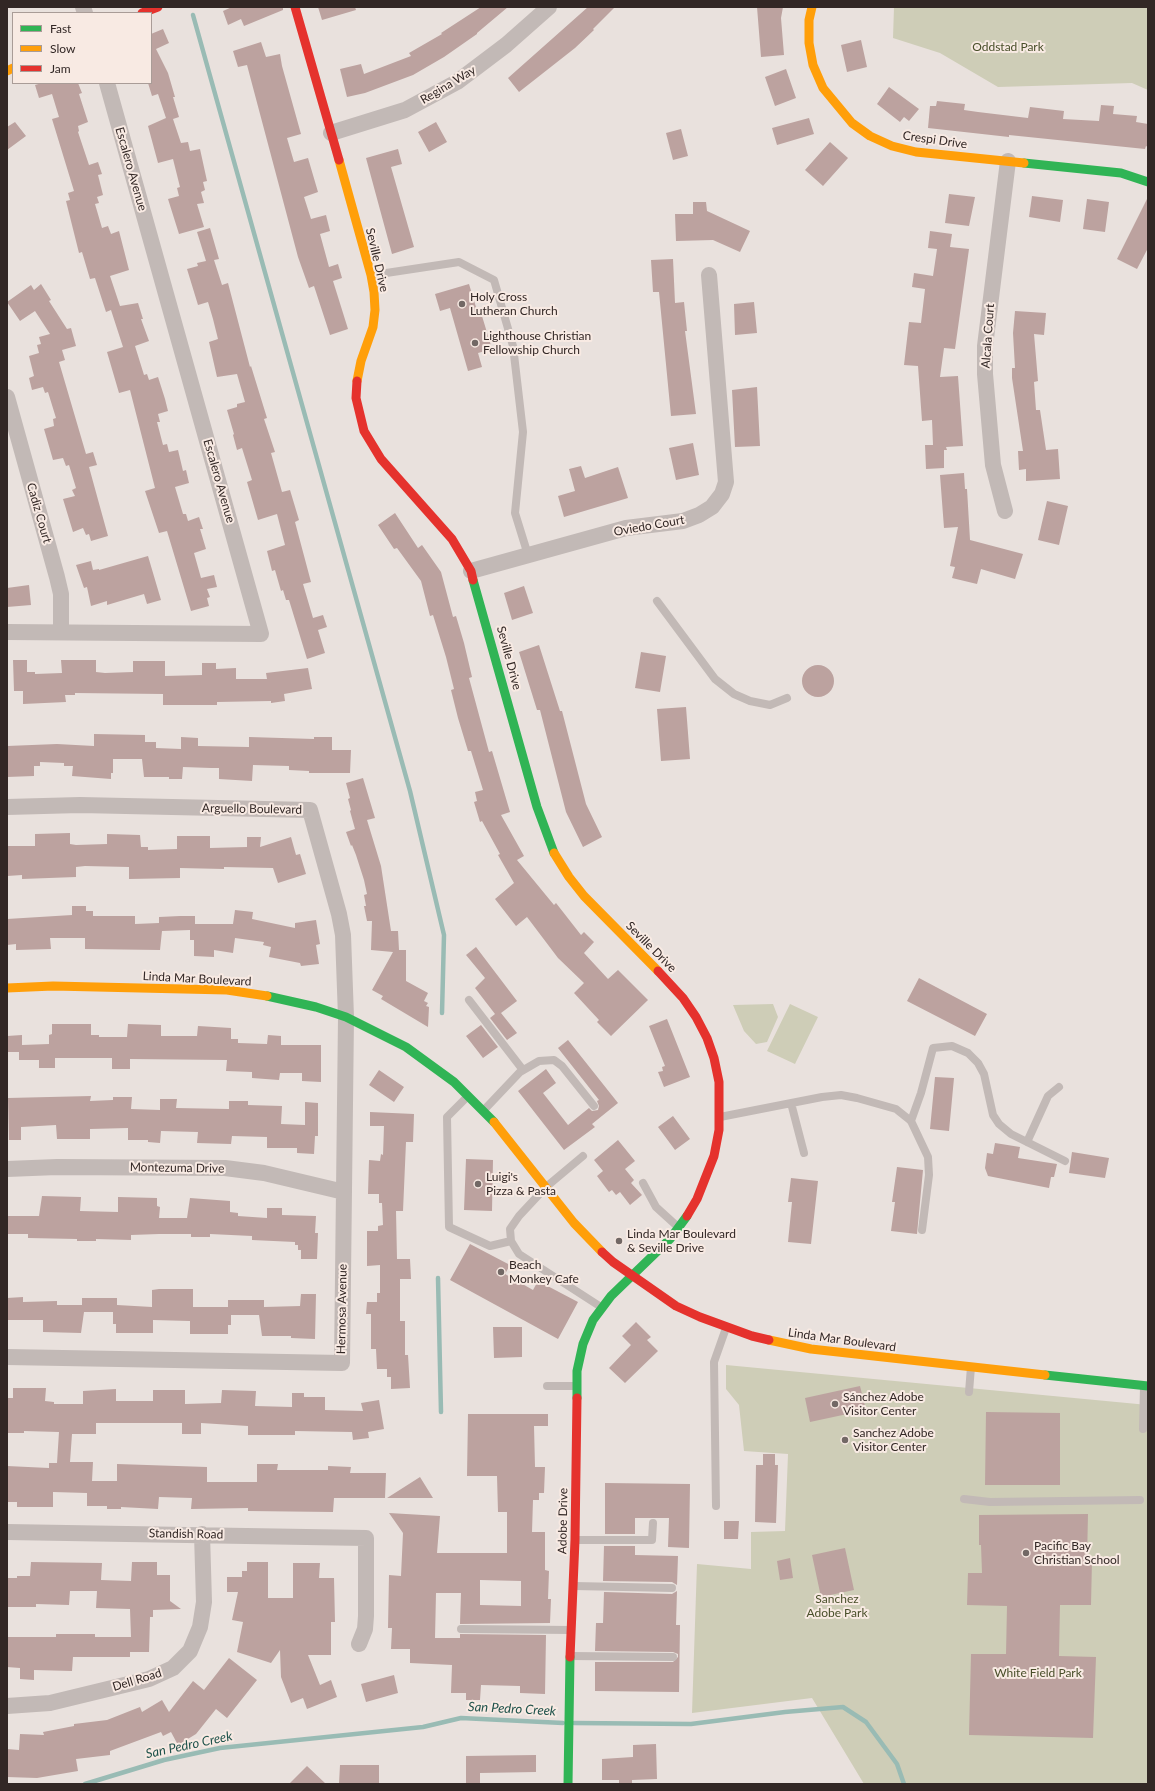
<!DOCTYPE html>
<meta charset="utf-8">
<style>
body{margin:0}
#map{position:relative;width:1155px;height:1791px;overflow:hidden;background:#e9e1dd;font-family:Lato,sans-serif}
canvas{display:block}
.frame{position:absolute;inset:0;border:8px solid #322725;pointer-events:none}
.legend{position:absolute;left:12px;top:12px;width:140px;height:72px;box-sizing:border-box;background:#f8eae3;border:1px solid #a99c97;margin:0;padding:5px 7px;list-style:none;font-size:12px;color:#322725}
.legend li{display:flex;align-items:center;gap:8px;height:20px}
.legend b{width:20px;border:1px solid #a99c97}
</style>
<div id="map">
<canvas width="1155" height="1791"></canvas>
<div class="frame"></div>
<ul class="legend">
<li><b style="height:5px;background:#30b455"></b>Fast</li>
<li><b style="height:5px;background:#ff9f0a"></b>Slow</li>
<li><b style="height:5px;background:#e5322d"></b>Jam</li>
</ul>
</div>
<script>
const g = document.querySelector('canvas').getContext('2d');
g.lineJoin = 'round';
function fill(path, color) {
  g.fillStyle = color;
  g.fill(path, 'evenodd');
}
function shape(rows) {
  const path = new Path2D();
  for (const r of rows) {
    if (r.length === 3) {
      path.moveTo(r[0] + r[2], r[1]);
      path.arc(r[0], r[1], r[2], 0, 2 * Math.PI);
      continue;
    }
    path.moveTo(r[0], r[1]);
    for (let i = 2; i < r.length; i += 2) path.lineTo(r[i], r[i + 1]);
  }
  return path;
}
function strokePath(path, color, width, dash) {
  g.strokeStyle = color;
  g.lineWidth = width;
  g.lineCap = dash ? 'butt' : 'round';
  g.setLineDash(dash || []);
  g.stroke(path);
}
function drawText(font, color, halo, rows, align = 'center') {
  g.font = font + ' Lato,sans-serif';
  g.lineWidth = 4;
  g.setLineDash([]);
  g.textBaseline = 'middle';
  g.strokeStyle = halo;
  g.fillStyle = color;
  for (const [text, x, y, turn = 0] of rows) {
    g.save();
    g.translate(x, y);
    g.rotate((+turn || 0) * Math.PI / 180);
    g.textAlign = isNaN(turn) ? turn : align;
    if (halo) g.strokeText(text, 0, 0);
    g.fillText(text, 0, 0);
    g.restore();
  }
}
fill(shape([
 [894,7,1148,7,1148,90,1132,83,998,87,940,53,893,38],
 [773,1004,778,1017,767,1042,756,1044,744,1031,733,1005],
 [790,1004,818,1017,795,1064,767,1051],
 [726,1365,1148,1405,1148,1784,864,1784,812,1698,692,1713,697,1564,751,1569,751,1532,785,1531,788,1454,744,1451,739,1405,726,1389]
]), '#cecdb7');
strokePath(shape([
 [193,15,410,791,444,935,442,1013],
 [438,1278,441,1412],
 [574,1723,691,1724,785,1712,843,1707,866,1722,897,1764,904,1784],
 [85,1784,164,1760,220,1748,423,1727,461,1718,563,1723]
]), '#99bbb4', 4.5);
fill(shape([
 [232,7,283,7,283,10,244,26,241,19,228,25,223,11],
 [318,7,355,7,356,10,322,20],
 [481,7,508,7,477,33,477,34,444,57,413,75,365,93,347,97,340,69,361,64,364,74,411,56,409,53,442,34,441,33],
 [588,7,615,7,593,29,594,30,575,48,519,92,508,78],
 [757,7,783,7,781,18,784,55,761,57],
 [163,29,169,43,156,49,168,73,175,97,173,97,179,117,173,119,181,143,188,142,190,151,200,149,207,181,203,182,205,190,201,192,204,203,197,204,204,227,179,234,168,199,179,196,177,188,180,187,173,159,158,163,148,126,166,118,158,94,152,96,148,83,151,83,151,34],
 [861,40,867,67,847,72,841,45],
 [261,42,266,57,280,54,282,66,301,134,287,138,294,162,308,158,318,192,304,197,311,219,326,215,330,231,320,234,329,267,338,264,342,278,333,281,348,329,330,335,314,286,309,288,298,257,247,65,238,67,233,51],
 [786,69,796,98,775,106,765,77],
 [42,83,78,83,82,93,79,94,88,122,78,126,79,131,78,132,89,165,98,162,102,174,98,175,103,195,97,197,99,203,95,204,102,228,108,226,111,234,119,231,129,270,110,276,120,306,138,303,143,319,141,319,149,341,135,346,144,375,147,374,149,380,158,377,165,399,168,411,158,414,160,422,157,422,163,445,167,444,169,452,178,450,183,471,186,470,189,483,175,487,183,514,186,514,188,521,199,517,203,529,200,529,206,549,194,553,201,578,214,575,217,587,207,589,210,597,207,598,209,606,191,611,167,531,159,533,145,491,155,488,130,390,119,393,107,352,123,347,111,310,106,312,95,278,90,279,82,252,79,253,66,201,70,200,68,193,74,191,52,119,59,117,52,94,39,98,35,85],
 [889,87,919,109,909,121,904,117,900,122,877,104],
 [937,101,965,104,964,110,978,112,1028,118,1030,107,1064,111,1063,119,1099,121,1101,105,1114,106,1113,114,1137,116,1136,122,1148,124,1148,147,1146,146,1145,149,1009,135,1009,137,928,128,930,106,936,106],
 [809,118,814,134,777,145,772,128],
 [15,122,26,136,7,150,7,127],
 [436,122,447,142,429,152,418,132],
 [681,129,688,156,673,160,666,133],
 [830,142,848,158,823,186,805,170],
 [398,149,402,164,391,167,414,247,392,254,366,158],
 [949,194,975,197,969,226,945,223],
 [1032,196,1063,200,1060,222,1029,217],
 [1148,197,1148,248,1137,269,1117,259],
 [1087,199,1109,202,1105,232,1083,229],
 [693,202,706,202,707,211,750,231,740,252,713,240,676,241,675,214,693,214],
 [210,228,219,259,214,260,222,285,228,283,250,367,251,366,267,418,264,419,275,452,271,453,282,492,290,490,299,520,295,522,311,582,303,584,313,618,323,615,327,627,318,630,325,653,307,659,289,600,286,600,283,590,281,591,275,570,272,571,267,551,285,545,277,514,258,520,247,482,252,480,242,448,237,450,233,435,234,434,227,410,237,407,237,404,245,402,237,374,217,377,209,342,218,339,213,319,208,302,198,305,187,269,198,266,197,263,206,261,197,232],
 [930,231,952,234,950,247,969,249,955,349,944,348,940,377,958,376,963,446,946,447,947,450,944,450,944,468,926,469,925,445,933,445,932,420,922,421,918,366,904,365,909,322,921,323,925,289,912,287,914,273,933,276,937,249,928,248],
 [673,259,675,303,684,302,687,331,685,331,696,414,671,416,659,292,653,292,651,260],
 [41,284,51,300,49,301,67,329,71,328,76,346,62,350,65,360,59,362,86,454,93,452,97,465,89,467,108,536,91,541,89,534,86,535,83,528,73,532,63,499,75,496,72,490,76,488,69,465,66,466,63,458,53,460,44,429,54,426,53,419,56,418,48,392,45,393,43,387,32,390,29,378,34,376,29,356,39,353,37,345,41,344,39,337,50,334,35,311,20,321,7,302,31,285,34,290],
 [469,284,479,317,482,316,492,349,478,353,482,367,468,371,450,308,440,311,435,294],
 [754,302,757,333,735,335,734,304],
 [1015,311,1046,313,1044,335,1034,334,1038,381,1034,382,1036,410,1040,410,1046,450,1058,449,1060,479,1026,481,1026,469,1019,470,1018,451,1023,451,1012,378,1012,368,1015,368,1013,333],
 [757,387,760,446,735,447,732,390],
 [693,443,699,475,676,480,669,448],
 [581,466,585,478,618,467,628,498,564,517,558,496,575,491,569,469],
 [964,473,965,489,967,489,970,540,1023,554,1015,579,981,569,977,584,952,578,955,567,950,566,958,527,944,528,940,475],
 [1047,501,1068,506,1059,545,1038,540],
 [395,513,418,548,422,545,441,572,453,617,456,616,464,643,472,677,469,678,489,752,492,751,510,812,501,815,524,856,517,860,554,905,556,903,581,935,584,932,594,942,584,953,608,979,618,970,648,1000,611,1036,597,1022,599,1020,574,993,584,983,558,958,527,917,516,926,495,899,514,883,498,855,500,854,482,821,480,822,474,802,477,801,475,792,483,790,471,751,468,751,458,718,451,690,454,689,446,657,433,615,430,616,421,581,397,548,394,549,378,525],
 [148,556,161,600,147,604,144,594,107,605,107,601,91,606,87,587,84,588,76,565,91,561,93,570,99,569,99,570],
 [29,585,31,605,7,607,7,588],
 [524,586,533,613,512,620,504,593],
 [539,645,560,711,562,711,586,804,602,837,583,847,566,812,540,710,537,710,519,652],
 [641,652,666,656,660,692,635,688],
 [13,660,27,660,27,672,35,672,35,674,62,673,61,660,96,660,96,672,105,673,133,672,133,661,165,661,165,676,202,675,202,663,216,663,216,669,236,668,236,679,267,679,266,673,308,668,312,689,284,694,285,701,271,703,271,701,217,702,217,705,163,705,163,694,75,693,75,695,65,695,66,702,23,704,23,691,14,691],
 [818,681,16],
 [686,707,690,759,661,761,657,709],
 [94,734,145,735,145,742,156,742,156,748,181,749,181,737,198,738,198,746,249,747,249,737,314,739,314,737,332,737,332,750,351,750,350,773,309,773,309,771,289,770,289,766,253,765,252,781,219,779,219,768,211,768,183,767,182,779,169,779,169,777,144,777,142,759,113,759,113,773,111,773,111,779,72,776,73,766,64,766,64,763,40,762,40,766,34,766,34,776,7,777,7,746,57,744,94,746],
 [363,778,375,818,367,820,381,866,391,931,398,931,399,950,406,950,406,981,428,993,424,1001,428,1003,426,1006,429,1007,428,1027,381,999,383,996,372,990,393,952,371,950,372,921,367,921,364,906,366,906,364,895,367,894,364,880,356,855,352,845,351,846,346,832,355,829,350,811,351,810,348,799,350,798,346,783],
 [70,833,70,844,76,845,107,844,107,834,140,835,141,847,148,847,148,850,177,849,177,836,210,836,210,848,247,847,247,837,261,837,260,847,291,837,296,855,300,854,306,874,278,883,273,868,224,867,224,869,180,868,180,878,129,879,129,867,85,866,76,867,76,877,22,879,22,875,7,876,7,846,35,846,35,834],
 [72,906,86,906,86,911,93,911,93,916,135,916,135,924,159,923,159,917,180,916,195,916,195,924,233,924,235,910,253,912,252,919,295,928,295,923,316,920,320,944,316,945,319,964,301,966,300,963,269,957,271,947,263,945,264,942,235,938,233,953,214,950,214,957,194,956,194,940,190,940,190,930,162,931,160,950,85,949,85,938,50,938,51,949,16,950,16,944,7,945,7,919,72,915],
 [476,947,517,1001,501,1013,517,1033,507,1040,490,1018,495,1014,475,988,485,978,466,955],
 [919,978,987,1014,975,1036,907,1001],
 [667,1019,690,1077,664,1087,658,1072,663,1071,662,1067,665,1066,649,1026],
 [52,1024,91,1024,91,1035,99,1035,99,1037,127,1037,128,1024,161,1025,161,1036,197,1036,198,1026,231,1028,231,1039,238,1039,238,1043,267,1044,268,1035,281,1036,281,1045,321,1045,321,1082,302,1081,302,1073,280,1073,279,1080,252,1078,252,1072,226,1071,227,1060,130,1059,130,1069,112,1069,112,1058,55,1058,55,1068,39,1068,39,1060,19,1060,19,1052,7,1052,7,1036,22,1035,22,1045,49,1044,49,1035,52,1034],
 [481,1025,498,1047,483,1058,466,1036],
 [568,1040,618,1103,592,1124,595,1127,564,1150,518,1091,546,1069,556,1083,543,1093,568,1125,589,1108,592,1111,598,1110,599,1106,597,1101,599,1100,558,1048],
 [379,1070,404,1087,394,1102,369,1085],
 [935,1077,954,1078,949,1131,930,1129],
 [91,1096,90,1101,113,1100,113,1097,132,1097,131,1109,160,1110,160,1099,177,1099,176,1108,229,1109,229,1101,248,1101,248,1105,282,1106,281,1124,305,1125,305,1102,318,1103,318,1136,315,1136,314,1154,297,1153,297,1148,267,1148,267,1137,232,1136,231,1144,197,1143,198,1132,161,1131,160,1143,148,1142,148,1140,128,1140,128,1128,90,1129,90,1139,57,1139,56,1125,21,1127,21,1140,9,1140,8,1098],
 [370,1112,414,1114,413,1142,406,1142,403,1211,396,1211,397,1259,410,1259,411,1279,400,1279,400,1321,405,1321,405,1355,408,1355,410,1388,391,1389,391,1377,387,1377,387,1369,377,1369,376,1349,371,1349,371,1314,366,1314,367,1302,377,1302,377,1293,380,1293,380,1265,367,1266,367,1231,378,1231,378,1226,383,1225,382,1203,379,1203,379,1194,368,1194,369,1160,380,1161,381,1154,383,1155,384,1126,370,1126],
 [673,1116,690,1139,675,1150,658,1127],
 [618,1140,635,1161,625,1169,634,1180,631,1183,642,1195,630,1205,620,1192,616,1195,612,1190,609,1192,597,1176,603,1171,594,1160],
 [995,1143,1020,1147,1018,1158,1057,1164,1054,1177,1051,1177,1049,1188,988,1176,985,1168,987,1153,993,1154],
 [1072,1152,1109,1158,1105,1178,1069,1173],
 [466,1159,493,1160,492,1211,464,1210],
 [897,1167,923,1170,917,1234,891,1231,895,1202,892,1202],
 [791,1178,818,1181,811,1244,788,1242,792,1202,788,1202],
 [42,1196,81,1197,80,1211,118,1212,118,1197,157,1198,157,1206,160,1207,159,1218,187,1218,190,1198,230,1201,230,1212,238,1213,238,1216,267,1218,267,1208,282,1208,282,1215,316,1216,315,1233,318,1233,317,1259,301,1259,301,1250,298,1250,298,1245,295,1245,295,1242,252,1240,252,1236,210,1234,210,1237,191,1237,191,1234,159,1234,131,1235,131,1240,96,1239,96,1241,77,1241,77,1239,28,1238,28,1234,8,1234,7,1216,39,1216],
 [470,1244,510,1265,505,1274,533,1290,538,1281,578,1302,558,1339,450,1280],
 [159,1289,193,1289,193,1307,228,1307,228,1300,264,1300,264,1307,300,1306,301,1294,316,1294,315,1339,291,1338,291,1336,262,1336,259,1315,231,1315,231,1325,228,1325,228,1334,190,1334,190,1321,153,1320,153,1333,116,1333,116,1324,113,1324,113,1312,84,1312,81,1333,43,1332,43,1320,7,1320,7,1298,23,1297,23,1302,57,1301,57,1305,82,1305,82,1298,117,1298,117,1305,152,1307,152,1290],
 [636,1322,651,1337,647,1340,658,1351,625,1383,609,1368,631,1345,622,1336],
 [493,1327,522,1327,522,1357,494,1358],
 [860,1386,866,1410,810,1422,805,1398],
 [13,1388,46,1388,45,1401,54,1402,54,1404,83,1404,83,1391,116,1389,116,1401,153,1401,153,1390,185,1390,185,1404,221,1403,222,1390,256,1391,255,1406,292,1407,292,1393,304,1393,304,1397,325,1397,325,1410,363,1411,361,1403,379,1400,384,1429,368,1432,369,1438,353,1440,352,1432,295,1431,295,1435,248,1435,248,1426,201,1423,201,1434,182,1434,182,1423,96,1423,96,1434,72,1434,70,1462,93,1462,92,1481,117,1481,117,1464,207,1467,207,1482,257,1482,257,1464,278,1464,277,1470,328,1470,328,1466,351,1467,350,1473,386,1473,385,1498,334,1498,333,1512,248,1511,248,1508,191,1509,192,1498,159,1497,158,1509,121,1507,121,1509,107,1509,107,1506,87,1506,87,1493,53,1492,53,1507,17,1507,17,1502,7,1502,7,1466,49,1468,49,1463,57,1463,59,1432,24,1431,24,1433,7,1433,7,1398,13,1398],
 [986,1412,1060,1413,1060,1485,985,1485],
 [468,1414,548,1414,548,1426,534,1426,535,1467,545,1467,544,1493,539,1493,539,1500,533,1500,532,1532,545,1532,545,1570,549,1571,548,1599,551,1599,550,1623,460,1624,461,1593,436,1593,435,1638,460,1638,460,1634,546,1635,545,1694,520,1693,520,1686,481,1685,480,1700,466,1700,466,1693,451,1693,452,1665,410,1663,410,1649,391,1649,392,1628,388,1628,389,1575,401,1576,403,1533,389,1513,440,1516,437,1553,507,1553,507,1512,498,1512,497,1476,467,1476],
 [480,1580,521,1581,521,1606,480,1605],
 [763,1454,775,1454,775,1465,778,1465,776,1523,755,1522,756,1465,763,1465],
 [420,1477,433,1498,387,1498],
 [605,1483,690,1484,689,1548,668,1547,669,1518,635,1518,635,1534,605,1534],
 [1088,1514,1087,1560,1092,1560,1091,1605,1060,1605,1059,1656,1096,1657,1093,1738,969,1735,971,1654,1006,1654,1007,1606,967,1605,968,1573,982,1573,981,1545,979,1545,979,1515],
 [724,1521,739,1521,738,1539,724,1539],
 [604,1546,635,1546,635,1555,678,1556,677,1585,672,1582,603,1581],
 [845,1548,854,1590,821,1597,812,1555],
 [790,1558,793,1578,780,1580,777,1561],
 [31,1562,102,1563,101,1580,131,1581,132,1562,157,1562,157,1575,170,1575,170,1601,181,1609,153,1610,153,1617,150,1617,149,1652,130,1652,130,1657,73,1657,72,1671,34,1670,34,1680,20,1679,20,1668,7,1667,7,1637,56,1637,56,1634,95,1634,95,1637,131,1637,130,1609,96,1608,97,1591,70,1591,69,1605,36,1604,36,1607,7,1607,7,1578,17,1578,17,1576,30,1576],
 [247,1562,268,1562,268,1598,293,1598,293,1563,320,1563,319,1578,334,1578,335,1622,331,1622,331,1655,308,1655,320,1685,331,1680,337,1697,307,1709,303,1698,291,1703,281,1677,280,1650,271,1663,237,1652,243,1622,232,1620,238,1592,227,1592,227,1577,242,1577,242,1571,247,1571],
 [677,1591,676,1625,680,1625,679,1692,595,1691,595,1662,673,1662,678,1657,678,1654,673,1652,595,1651,596,1623,603,1623,604,1592,672,1594],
 [229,1658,257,1680,227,1718,216,1709,196,1734,178,1745,171,1732,163,1736,161,1732,110,1751,110,1755,76,1759,78,1771,37,1778,7,1777,7,1749,19,1750,20,1734,44,1735,43,1732,74,1726,74,1724,107,1720,140,1707,142,1712,162,1700,169,1712,193,1681,204,1690],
 [394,1675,398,1693,366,1702,361,1684],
 [656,1744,657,1779,632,1780,632,1784,619,1784,619,1780,602,1780,602,1759,633,1757,633,1745],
 [536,1755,536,1772,480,1773,480,1784,466,1784,466,1756],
 [340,1765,379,1765,379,1784,339,1784],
 [307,1766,326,1784,289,1784]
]), '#bca29f');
strokePath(shape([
 [373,275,459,262,494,280,513,346,523,432,515,513,528,555],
 [657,601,715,679,734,694,750,701,770,705,787,698],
 [469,1000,523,1070],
 [468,1096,447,1117,449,1227,490,1246,511,1241],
 [791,1103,804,1153],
 [484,1110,520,1072,539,1061,554,1060,562,1066,594,1106],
 [720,1117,822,1097,841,1095,857,1098,896,1109,911,1121,928,1157,929,1175,922,1230],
 [911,1121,921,1093,933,1048,952,1046,968,1053,978,1063,984,1074,993,1115,999,1124,1011,1134,1065,1161],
 [1027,1142,1048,1096,1059,1087],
 [583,1156,546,1187,519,1216,510,1229,511,1241,519,1254,601,1307],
 [643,1183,656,1207,678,1227],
 [547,1386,576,1386],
 [969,1392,971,1367],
 [1143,1429,1144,1387],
 [964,1499,990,1502,1140,1500],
 [716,1506,714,1362,726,1328],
 [576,1540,652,1540,653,1523],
 [574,1586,672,1588],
 [461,1629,571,1630],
 [571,1656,673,1657]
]), '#c2b9b6', 8);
strokePath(shape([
 [83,7,85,13],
 [331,133,405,110,457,82,506,45,549,7],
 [7,397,57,577,61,594,61,631],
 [1005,511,993,465,985,374,985,346,1008,161],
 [471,571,626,528,683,521,699,515,712,507,722,494,726,482,709,275],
 [7,632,261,634,107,83],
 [7,807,80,805,310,810,339,914,343,935,346,1017,342,1363,7,1357],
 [7,1169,57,1167,225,1168,264,1173,344,1192],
 [7,1532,366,1538,366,1616,365,1629,359,1644],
 [7,1706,50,1703,149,1679,173,1668,190,1651,200,1627,204,1602,202,1534]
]), '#c2b9b6', 16);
strokePath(shape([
 [1024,163,1121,173,1148,182],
 [473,580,537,807,554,853],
 [267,996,316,1007,346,1017,406,1047,454,1082,494,1122],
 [1045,1375,1148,1386],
 [577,1398,577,1371,583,1344,593,1320,611,1296,670,1239,687,1216],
 [568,1784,570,1657]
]), '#30b455', 9);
strokePath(shape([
 [812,7,809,20,809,43,813,65,823,88,852,123,870,136,892,146,916,152,1024,163],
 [7,71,13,68],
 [339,160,371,275,374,292,375,310,373,327,361,361,357,381],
 [554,853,569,877,584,896,658,971],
 [7,988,53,986,227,990,267,996],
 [494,1122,574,1223,602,1252],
 [769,1340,811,1349,1045,1375]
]), '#ff9f0a', 9);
strokePath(shape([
 [295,7,339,160],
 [142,13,158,7],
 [357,381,356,398,364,431,381,459,452,539,471,571,473,580],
 [658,971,683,998,696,1017,707,1038,714,1058,719,1082,719,1130,714,1156,697,1199,687,1216],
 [602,1252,613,1262,676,1306,700,1317,752,1336,769,1340],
 [570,1657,575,1540,577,1398]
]), '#e5322d', 9);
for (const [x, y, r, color] of [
 [462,304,4,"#726865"],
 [475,343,4,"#726865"],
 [478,1184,4,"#726865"],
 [619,1241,4,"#726865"],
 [501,1272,4,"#726865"],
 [835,1404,4,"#726865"],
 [845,1440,4,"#726865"],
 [1026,1553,4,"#726865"]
]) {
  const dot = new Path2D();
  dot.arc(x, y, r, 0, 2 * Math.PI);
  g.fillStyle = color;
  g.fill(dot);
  strokePath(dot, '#f8eae3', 1.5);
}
drawText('12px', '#494f2a', '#f8eae3', [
 ["Oddstad Park",1008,47],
 ["Sanchez",837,1599],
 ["Adobe Park",837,1613],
 ["White Field Park",1038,1673]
]);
drawText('12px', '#322725', '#f8eae3', [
 ["Regina Way",448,85,-31],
 ["Crespi Drive",935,140,8],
 ["Escalero Avenue",131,169,74],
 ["Seville Drive",377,260,77],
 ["Alcala Court",988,336,-86],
 ["Escalero Avenue",219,481,74],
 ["Cadiz Court",39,513,74],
 ["Oviedo Court",649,526,-10],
 ["Seville Drive",509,658,75],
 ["Arguello Boulevard",252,809,1],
 ["Seville Drive",651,947,45],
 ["Linda Mar Boulevard",197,979,3],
 ["Montezuma Drive",177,1168,1],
 ["Hermosa Avenue",342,1309,-89],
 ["Linda Mar Boulevard",842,1340,8],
 ["Adobe Drive",563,1521,-89],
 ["Standish Road",186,1534,1],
 ["Dell Road",137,1680,-17]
]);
drawText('12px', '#322725', '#f8eae3', [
 ["Holy Cross",470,297],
 ["Lutheran Church",470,311],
 ["Lighthouse Christian",483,336],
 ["Fellowship Church",483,350],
 ["Luigi's",486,1177],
 ["Pizza & Pasta",486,1191],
 ["Linda Mar Boulevard",627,1234],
 ["& Seville Drive",627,1248],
 ["Beach",509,1265],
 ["Monkey Cafe",509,1279],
 ["Sánchez Adobe",843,1397],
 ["Visitor Center",843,1411],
 ["Sanchez Adobe",853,1433],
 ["Visitor Center",853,1447],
 ["Pacific Bay",1034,1546],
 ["Christian School",1034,1560]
], 'left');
drawText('italic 13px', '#1d514a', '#f8eae3', [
 ["San Pedro Creek",512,1709,3],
 ["San Pedro Creek",189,1745,-12]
]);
</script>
